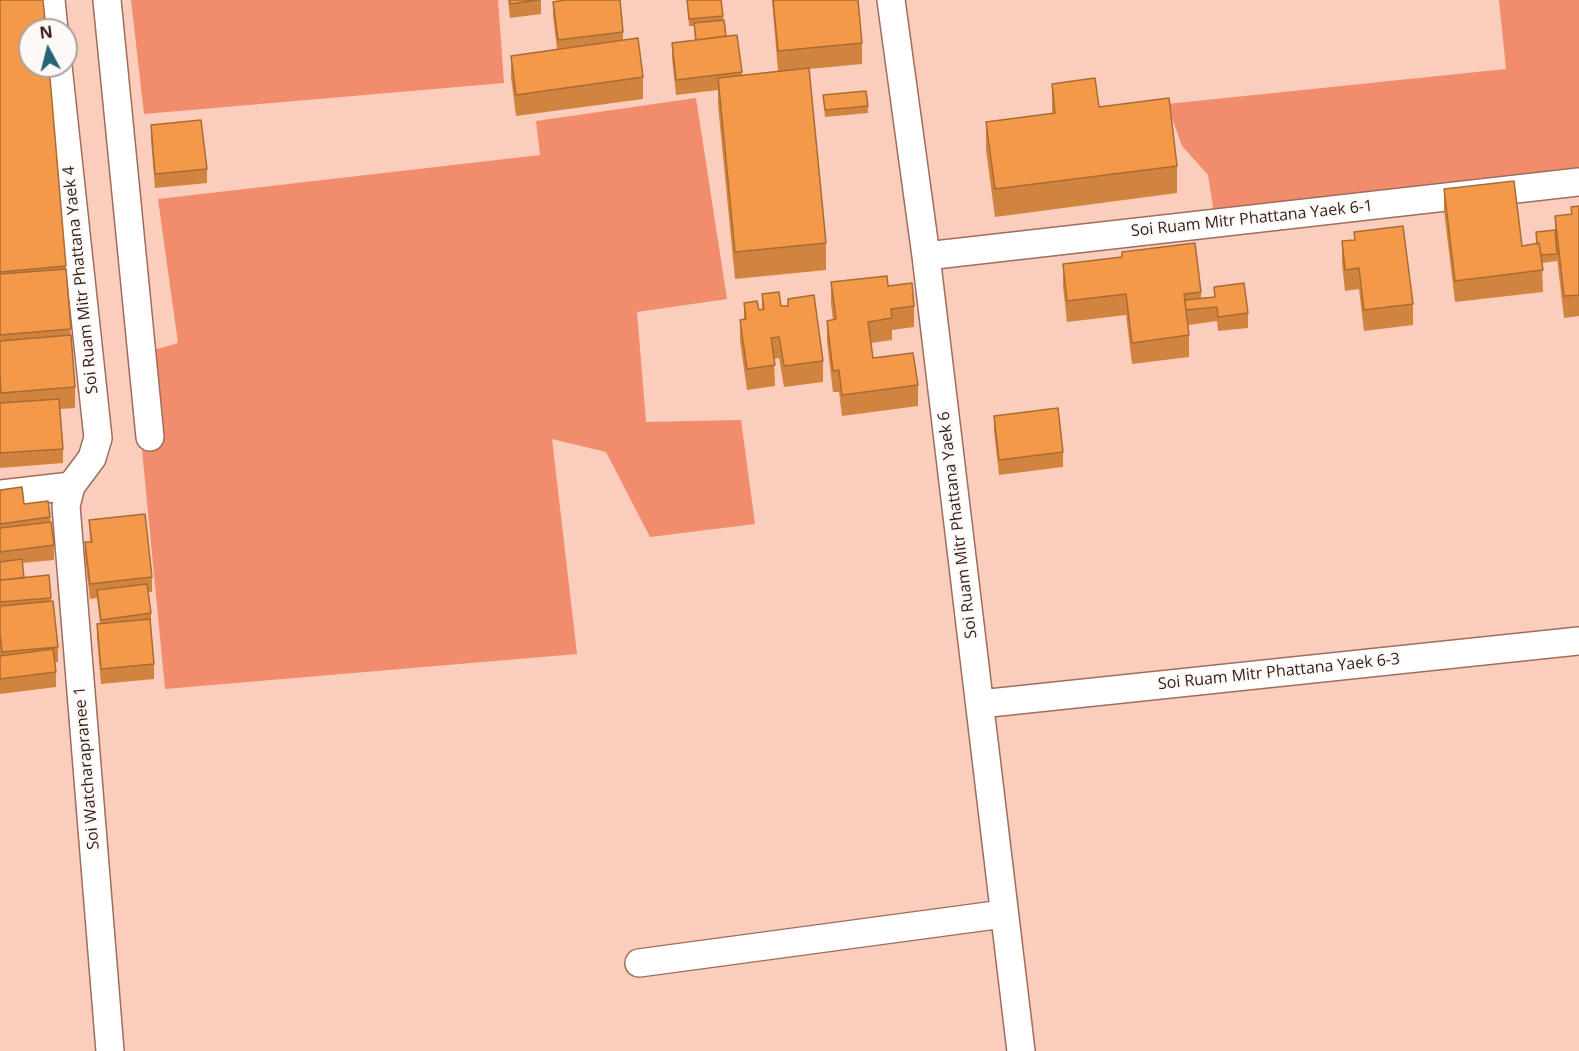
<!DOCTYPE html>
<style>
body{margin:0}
#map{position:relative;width:1579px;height:1051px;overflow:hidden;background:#facdbd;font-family:"Open Sans",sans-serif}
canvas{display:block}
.north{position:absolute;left:18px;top:18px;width:60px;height:60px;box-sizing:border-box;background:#fef8f6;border:2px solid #aca19d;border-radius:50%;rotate:353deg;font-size:16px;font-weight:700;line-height:24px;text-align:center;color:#321e17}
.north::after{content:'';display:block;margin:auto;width:21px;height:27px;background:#236678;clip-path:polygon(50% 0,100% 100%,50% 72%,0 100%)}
</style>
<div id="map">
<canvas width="1579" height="1051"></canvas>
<div class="north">N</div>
</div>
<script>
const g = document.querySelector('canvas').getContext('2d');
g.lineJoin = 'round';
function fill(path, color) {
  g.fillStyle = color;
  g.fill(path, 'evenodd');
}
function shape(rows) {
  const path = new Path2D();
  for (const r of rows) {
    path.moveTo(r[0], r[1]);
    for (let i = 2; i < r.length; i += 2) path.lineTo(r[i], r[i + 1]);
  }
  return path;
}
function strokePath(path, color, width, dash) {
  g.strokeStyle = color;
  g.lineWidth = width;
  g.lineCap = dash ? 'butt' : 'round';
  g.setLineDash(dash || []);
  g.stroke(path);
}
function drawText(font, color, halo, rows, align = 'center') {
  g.font = font + ' "Open Sans",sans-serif';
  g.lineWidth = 4.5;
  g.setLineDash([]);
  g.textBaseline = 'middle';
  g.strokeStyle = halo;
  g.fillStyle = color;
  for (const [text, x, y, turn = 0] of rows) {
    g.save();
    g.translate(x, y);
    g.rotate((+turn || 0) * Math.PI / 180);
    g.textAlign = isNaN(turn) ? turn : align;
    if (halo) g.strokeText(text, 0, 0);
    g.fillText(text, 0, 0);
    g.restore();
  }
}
fill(shape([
 [131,0,498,0,504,83,144,114],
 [1499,0,1579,0,1579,168,1214,213,1208,175,1182,146,1167,104,1506,69],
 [696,98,727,299,637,312,646,422,741,420,755,524,650,537,606,452,552,439,577,654,165,689,133,356,178,343,158,199,540,155,536,121]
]), '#f18d6c');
const street = shape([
 [51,0,54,30],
 [107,0,150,437],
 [891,0,926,256,1021,1051],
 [58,66,98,438,92,458,71,486,66,506,110,1051],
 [926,256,1579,182],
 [0,494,71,486],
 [980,704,1579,641],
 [639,963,1003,914]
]);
strokePath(street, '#a06d5c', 30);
strokePath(street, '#fff', 27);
fill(shape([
 [0,0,66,266,66,277,75,387,75,408,60,409,63,449,63,463,0,468],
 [508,0,541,0,541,14,510,18],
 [687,0,723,16,726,36,742,72,742,75,778,71,772,0,858,0,862,43,862,64,809,69,826,243,826,270,735,279,718,105,718,90,676,95,672,58,672,43,695,40,694,26,689,26],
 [553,2,623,32,623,40,643,77,643,99,516,116,511,77,511,56,557,49,553,16],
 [1052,84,1099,107,1177,166,1177,193,995,217,986,150,986,122,1052,114],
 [823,95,868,106,868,113,825,117],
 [151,125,207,169,207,183,155,188,151,140],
 [1444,189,1522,246,1537,244,1536,232,1555,230,1555,216,1571,214,1571,207,1579,206,1579,316,1564,318,1557,258,1557,261,1542,263,1543,292,1455,302,1444,211],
 [1354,232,1413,304,1413,325,1364,331,1359,289,1345,291,1342,263,1342,241,1354,240],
 [1122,252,1201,292,1201,298,1214,297,1214,287,1248,313,1248,328,1218,331,1217,321,1188,325,1189,335,1189,357,1132,364,1126,315,1067,322,1063,286,1063,264,1122,257],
 [831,282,888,286,914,306,914,327,892,330,892,340,871,343,873,358,918,385,918,406,842,416,839,392,833,392,827,342,827,321,833,320,831,304],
 [762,294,781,306,788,306,788,299,823,361,823,382,784,387,779,358,774,359,775,386,747,390,740,341,740,320,744,319,744,303,759,310,762,309],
 [994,416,1063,452,1063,467,999,475,994,431],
 [0,490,50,517,54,545,54,560,22,563,24,578,49,575,51,601,58,647,58,662,55,662,56,672,56,687,0,694],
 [89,520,152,577,152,592,148,592,151,613,151,627,154,664,154,679,101,684,97,638,97,624,100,624,97,598,90,599,85,557,85,542,90,542]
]), '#d1843f');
const building = shape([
 [0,0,43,0,46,30,30,30,30,66,49,66,66,266,0,272,0,0],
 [510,0,539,0,510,4,510,0],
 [565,0,620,0,623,32,558,40,553,2,565,0],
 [687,0,721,0,723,16,689,19,687,0],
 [773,0,858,0,862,43,778,51,773,0],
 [724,20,726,36,696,40,694,23,724,20],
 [737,35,742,72,676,80,672,43,737,35],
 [638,38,643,77,516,95,511,56,638,38],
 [809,68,826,243,735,252,718,78,809,68],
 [1095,78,1099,107,1169,98,1177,166,995,189,986,122,1055,113,1052,84,1095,78],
 [866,91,868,106,825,110,823,95,866,91],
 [201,120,207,169,155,174,151,125,201,120],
 [1514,181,1522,246,1539,243,1543,270,1455,281,1444,189,1514,181],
 [1579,206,1579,295,1564,296,1555,216,1572,214,1571,207,1579,206],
 [1403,226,1413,304,1364,310,1359,268,1345,270,1342,241,1355,240,1354,232,1403,226],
 [1555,230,1557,254,1541,255,1539,243,1537,244,1536,232,1555,230],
 [1195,243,1201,292,1184,294,1189,335,1132,343,1126,294,1067,301,1063,264,1122,257,1122,252,1195,243],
 [66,269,71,329,0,335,0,274,66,269],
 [887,276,888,286,912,283,914,306,891,309,892,318,868,322,873,358,913,353,918,385,842,395,839,370,833,371,827,321,836,319,831,282,887,276],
 [1244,283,1248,313,1218,317,1217,307,1186,310,1185,300,1215,297,1214,287,1244,283],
 [779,292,781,306,788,306,788,299,814,295,823,361,784,366,779,337,771,338,775,365,747,369,740,320,746,319,744,303,757,301,759,310,764,309,762,294,779,292],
 [71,335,75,387,1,393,0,374,0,341,71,335],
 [59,399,63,449,0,453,0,403,59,399],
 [1058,408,1063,452,999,460,994,416,1058,408],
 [22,487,24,504,48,501,50,517,0,524,0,490,22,487],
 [145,514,152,577,90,584,85,542,92,542,89,520,145,514],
 [51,522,54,545,0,552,0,528,51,522],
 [22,559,24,578,0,580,0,562,22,559],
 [49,575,51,598,0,602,0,580,49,575],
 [147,584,151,613,101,620,97,590,147,584],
 [53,601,58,647,2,652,0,633,0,606,53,601],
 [150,619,154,664,101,669,97,624,150,619],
 [53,649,56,672,0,679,0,656,53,649]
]);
fill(building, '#f39949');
strokePath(building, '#aa6b33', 1.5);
drawText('16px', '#321e17', '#fef8f6', [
 ["Soi Ruam Mitr Phattana Yaek 6-1",1252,219,-6],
 ["Soi Ruam Mitr Phattana Yaek 4",81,280,-96],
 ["Soi Ruam Mitr Phattana Yaek 6",958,525,-97],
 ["Soi Ruam Mitr Phattana Yaek 6-3",1279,672,-6],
 ["Soi Watcharapranee 1",87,768,-95]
]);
</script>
